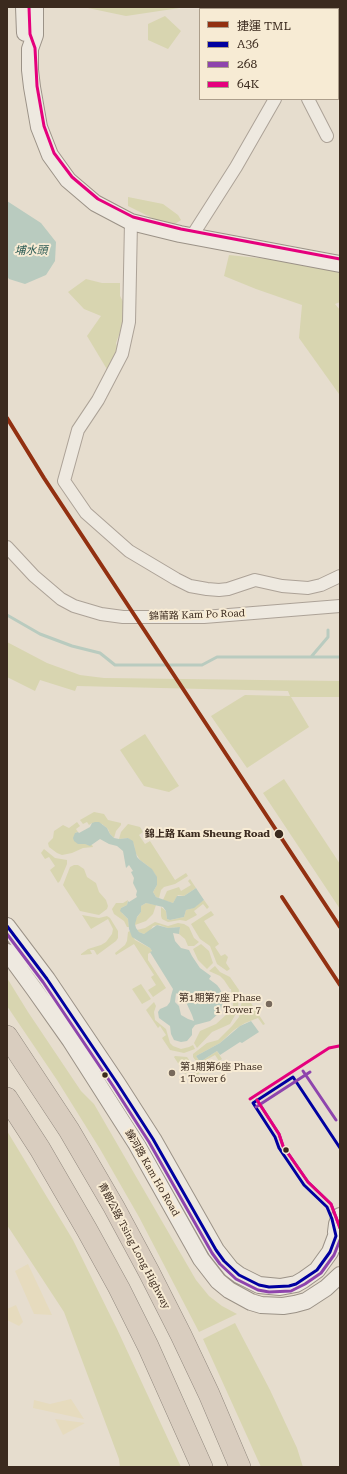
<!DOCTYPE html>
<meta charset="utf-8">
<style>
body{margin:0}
#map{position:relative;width:347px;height:1474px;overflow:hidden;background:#e6ddce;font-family:"Roboto Serif","Noto Sans TC",serif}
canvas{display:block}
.frame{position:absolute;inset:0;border:8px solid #3b2a1e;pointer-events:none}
.legend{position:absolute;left:199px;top:8px;width:140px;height:92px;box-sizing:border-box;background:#f7ebd4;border:1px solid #ac9e8b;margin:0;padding:5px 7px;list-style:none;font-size:12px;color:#3b2a1e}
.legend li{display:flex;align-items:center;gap:8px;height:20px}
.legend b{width:20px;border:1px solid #ac9e8b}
</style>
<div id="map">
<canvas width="347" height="1474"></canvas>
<div class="frame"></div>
<ul class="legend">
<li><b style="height:5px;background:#923011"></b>捷運 TML</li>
<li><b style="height:5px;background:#0000a0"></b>A36</li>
<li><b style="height:5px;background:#8e44ad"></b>268</li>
<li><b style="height:5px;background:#e5007d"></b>64K</li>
</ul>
</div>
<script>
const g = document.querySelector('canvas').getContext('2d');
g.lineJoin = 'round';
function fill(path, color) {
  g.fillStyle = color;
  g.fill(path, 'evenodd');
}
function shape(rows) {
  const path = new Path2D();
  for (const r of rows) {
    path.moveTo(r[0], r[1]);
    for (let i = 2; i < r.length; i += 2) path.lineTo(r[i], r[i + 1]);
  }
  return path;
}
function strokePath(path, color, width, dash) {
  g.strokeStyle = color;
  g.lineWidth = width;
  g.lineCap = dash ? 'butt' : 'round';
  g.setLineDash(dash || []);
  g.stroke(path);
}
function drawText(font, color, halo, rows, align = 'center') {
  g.font = font + ' "Roboto Serif","Noto Sans TC",serif';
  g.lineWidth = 4;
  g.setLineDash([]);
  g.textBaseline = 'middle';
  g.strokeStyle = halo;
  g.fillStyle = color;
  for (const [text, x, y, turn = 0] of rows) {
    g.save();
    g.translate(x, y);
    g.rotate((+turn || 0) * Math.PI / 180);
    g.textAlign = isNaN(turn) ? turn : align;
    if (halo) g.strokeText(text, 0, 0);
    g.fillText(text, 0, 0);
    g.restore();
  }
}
fill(shape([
 [28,1264,52,1315,34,1314,15,1271],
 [16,1305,23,1322,19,1326,7,1320,7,1309],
 [71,1399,84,1419,33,1408,34,1400,50,1404],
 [55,1419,85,1423,63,1435]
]), '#e6dbbe');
fill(shape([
 [66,7,186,7,126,16,83,7,67,8],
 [165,16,181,31,168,49,148,40,148,24],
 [128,197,163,204,178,215,181,220,175,224,160,222,128,206],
 [229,255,297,262,340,273,340,302,335,304,340,310,339,394,299,338,302,305,256,289,224,276],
 [86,279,102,283,120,283,120,296,125,305,121,329,116,343,123,364,108,371,87,336,101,316,84,309,68,292],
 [7,642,47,663,80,675,104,678,340,681,340,697,291,697,309,727,247,768,211,716,245,695,290,696,288,691,77,686,75,691,40,680,35,691,7,677],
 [145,734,179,786,169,792,144,786,120,750],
 [284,779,340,864,340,909,263,793],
 [94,812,104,814,108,820,121,823,121,825,116,831,114,838,110,834,108,829,102,824,92,823,89,825,87,822,83,824,80,820],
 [77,822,80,826,76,829,78,832,75,833,81,844,85,844,92,845,93,847,83,848,72,853,62,855,57,853,49,847,48,843,53,838,54,831,63,825,69,828],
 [128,824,140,827,143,832,139,835,145,844,150,841,175,880,186,873,188,876,175,884,164,887,161,890,159,898,156,897,153,892,157,885,155,874,148,866,140,860,135,852,134,844,128,838,119,839,121,832],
 [44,849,55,858,67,860,67,864,60,881,58,883,50,870,55,866,49,857,45,859,41,853],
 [74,865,78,865,84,869,87,877,96,883,99,892,106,900,108,906,107,909,99,915,80,911,63,885,70,867],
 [190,879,196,888,184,896,178,895,173,903,163,900,167,891,179,887,181,891,191,885,188,881],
 [128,900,127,905,121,908,122,913,128,919,129,927,127,927,124,921,114,914,112,909,116,903,123,903],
 [204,900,209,907,207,909,203,904,194,911,197,915,186,921,180,920,168,922,162,919,161,916,161,907,166,911,167,919,170,920,184,917,186,910,192,908],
 [146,903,156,905,153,914,146,921,135,925,135,920,141,912,141,906],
 [211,911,214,915,204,921,219,944,215,947,221,956,225,954,228,957,226,963,230,969,227,971,217,964,210,946,200,939,191,924],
 [82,915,99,918,107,916,110,918,118,931,118,938,116,941,97,955,94,950,90,950,92,954,81,955,81,954,88,949,101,945,106,942,112,934,113,929,108,919,91,929],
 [155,922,168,926,178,923,184,924,189,927,194,938,199,942,194,946,188,946,185,939,179,934,180,927,168,928,159,925,153,926,150,931,144,934,139,932,137,930,145,928],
 [130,931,135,940,150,948,152,951,148,954,148,960,166,988,153,997,148,990,156,985,151,977,154,975,134,944,116,955,115,953,125,945,127,941,128,932],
 [201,944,209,951,213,963,207,969,198,960,193,949],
 [215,966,220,972,230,977,239,990,238,1010,230,1024,212,1032,197,1048,194,1043,200,1031,216,1024,227,1014,229,1015,233,1005,231,989,230,989,224,980,220,976,209,971],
 [7,978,28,1012,81,1091,94,1104,196,1280,209,1296,222,1306,237,1314,199,1332,139,1217,100,1149,57,1080,7,1006],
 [141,984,151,999,142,1004,132,989],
 [247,997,265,1024,263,1025,258,1018,245,1023,234,1030,220,1043,196,1056,200,1062,217,1051,222,1059,219,1061,215,1055,204,1061,208,1068,197,1075,194,1072,198,1064,193,1057,193,1054,207,1043,218,1040,232,1026,239,1017,242,1000],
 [154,1002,156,1006,154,1012,155,1020,166,1029,170,1043,173,1046,181,1049,189,1047,193,1045,195,1049,184,1053,170,1050,162,1038,166,1035,160,1026,158,1028,146,1010],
 [175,1056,187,1057,192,1064,190,1071,185,1074,174,1057],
 [7,1131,73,1240,117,1329,181,1467,120,1467,119,1459,64,1312,7,1225],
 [235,1323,270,1390,297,1448,303,1467,261,1467,203,1339]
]), '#d8d5b0');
fill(shape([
 [7,201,41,223,56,242,55,261,46,275,25,284,9,279,7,276],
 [95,822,99,822,107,828,110,834,114,838,119,839,128,838,133,841,137,857,140,860,152,869,157,877,157,885,153,892,156,897,173,903,177,896,184,896,196,888,204,900,194,908,186,910,184,917,170,920,167,919,166,911,163,907,146,903,141,906,141,912,137,917,135,924,136,928,139,932,144,934,157,925,168,928,180,927,179,934,173,933,175,941,181,948,189,950,192,956,200,968,211,976,209,979,217,985,220,989,222,994,223,1005,218,1014,210,1021,195,1025,192,1029,192,1035,187,1041,181,1042,174,1040,171,1034,170,1026,159,1018,158,1012,160,1009,167,1006,170,1002,171,996,173,989,150,952,152,951,150,948,132,937,129,929,128,919,120,911,121,908,127,905,128,901,129,902,137,897,136,895,137,891,133,883,134,878,131,872,133,871,129,865,126,868,123,851,117,846,109,844,100,839,90,846,85,844,78,844,74,841,73,838,75,833,78,832,79,833,90,827,92,823],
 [176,993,186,1002,192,1015,194,1021,188,1019,181,1015,179,1006,175,1002],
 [251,1021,259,1032,242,1043,240,1042,220,1055,217,1051,200,1062,196,1056,220,1043,240,1026]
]), '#b9cbbf');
strokePath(shape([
 [7,615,40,634,72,646,100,653,115,665,202,665,217,657,340,657],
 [311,657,328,637,328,630]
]), '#b9cbbf', 3);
const minor = shape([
 [311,9,312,7],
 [308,99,327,136],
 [131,222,129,322,122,354,98,400,78,430,64,481,86,513,129,551,176,579,190,586,207,589,219,590,228,589,255,580,282,586,308,588,321,585,340,576],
 [192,236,236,167,275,99],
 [7,547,34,576,61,599,74,606,101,614,123,617,204,617,340,606]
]);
const secondary = shape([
 [24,7,25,33],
 [35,7,35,35,30,49,30,70,32,87,39,127,50,155,68,180,95,203,131,222,180,234,340,264],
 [7,926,47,979,117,1083,153,1139,216,1250,231,1269,239,1275,259,1285,280,1287,296,1284,303,1280,317,1270,330,1252,336,1236],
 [7,952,34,989,70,1040,137,1145,201,1259,218,1281,229,1290,251,1302,261,1305,283,1306,295,1304,306,1301,326,1288,340,1275],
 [340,1216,337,1224,336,1232,340,1244]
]);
const motorway = shape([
 [7,1036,69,1130,114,1207,149,1272,181,1335,209,1394,240,1467],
 [7,1098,40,1149,87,1230,119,1288,148,1346,202,1467]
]);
strokePath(minor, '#aca297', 14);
strokePath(secondary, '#9b9287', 18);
strokePath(motorway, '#91887e', 22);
strokePath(minor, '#eee9e0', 12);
strokePath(secondary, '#eee9e0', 16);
strokePath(motorway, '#d9cdbf', 21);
strokePath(shape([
 [7,926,47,979,117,1083,153,1139,216,1250,224,1261,239,1275,259,1285,269,1287,289,1286,296,1284,317,1270,330,1252,336,1236,332,1219,327,1207,304,1185,279,1148,275,1137,253,1103,293,1077,340,1148]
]), '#0000a0', 3);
strokePath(shape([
 [7,934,43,982,113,1086,149,1142,212,1253,220,1264,236,1279,258,1290,269,1292,291,1291,305,1284,321,1273,334,1255,340,1240],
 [303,1071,336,1120],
 [257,1100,279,1134,283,1146,308,1182,331,1204,340,1228],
 [256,1107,310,1072]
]), '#8e44ad', 3);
strokePath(shape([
 [29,7,30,34,35,48,37,86,44,126,54,153,72,177,98,199,133,217,181,229,340,259],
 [250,1099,329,1048,339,1046],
 [257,1100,279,1134,283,1146,308,1182,331,1204,340,1228]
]), '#e5007d', 3);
strokePath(shape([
 [7,418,44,478,340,927],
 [282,897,340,985]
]), '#923011', 4);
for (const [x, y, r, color] of [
 [279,834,5,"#3b2a1e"],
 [269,1004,4,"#77695c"],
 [172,1073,4,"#77695c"],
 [105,1075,3.5,"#3b2a1e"],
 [286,1150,3.5,"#3b2a1e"]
]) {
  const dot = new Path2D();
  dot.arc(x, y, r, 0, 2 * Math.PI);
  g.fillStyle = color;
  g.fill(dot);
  strokePath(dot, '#f7ebd4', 1.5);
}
drawText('10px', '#3b2a1e', '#f7ebd4', [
 ["錦莆路 Kam Po Road",197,615,-2],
 ["錦河路 Kam Ho Road",152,1173,60],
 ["青朗公路 Tsing Long Highway",134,1246,62]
]);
drawText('bold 10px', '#3b2a1e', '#f7ebd4', [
 ["錦上路 Kam Sheung Road",270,834]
], 'right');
drawText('10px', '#3b2a1e', '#f7ebd4', [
 ["第1期第7座 Phase",261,998],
 ["1 Tower 7",261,1010],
 ["第1期第6座 Phase",180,1067,"left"],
 ["1 Tower 6",180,1079,"left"]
], 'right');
drawText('italic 11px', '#2d5c55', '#f7ebd4', [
 ["埔水頭",31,251]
]);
</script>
